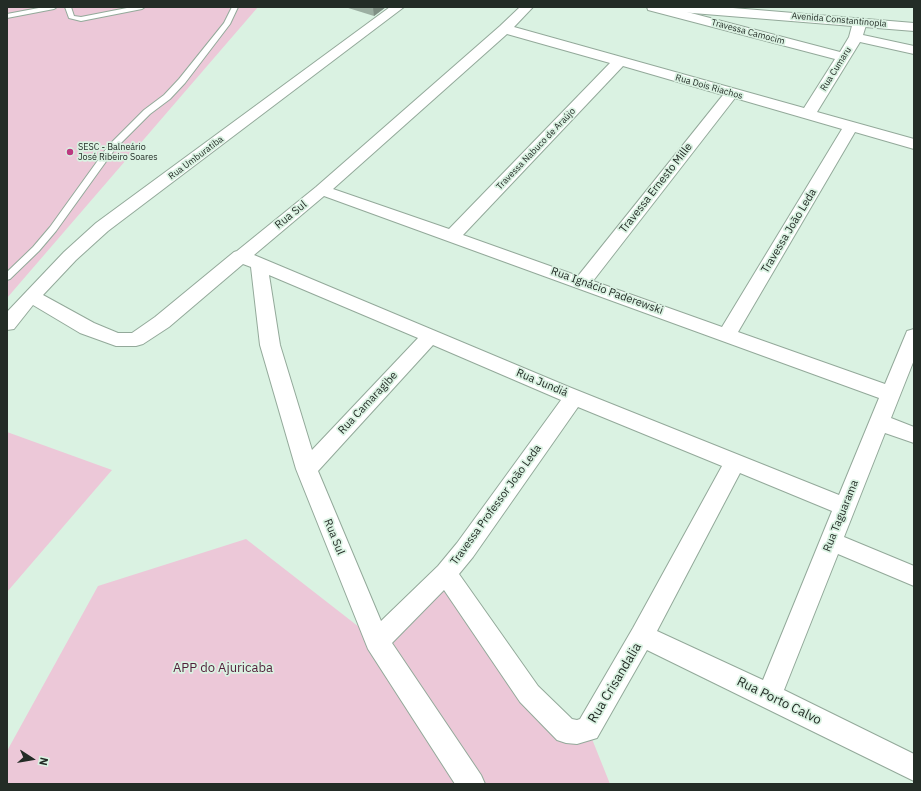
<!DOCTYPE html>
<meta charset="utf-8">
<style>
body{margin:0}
#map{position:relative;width:921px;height:791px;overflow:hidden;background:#daf2e2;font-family:"IBM Plex Sans",sans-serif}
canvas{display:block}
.frame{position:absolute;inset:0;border:8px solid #232c26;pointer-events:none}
.north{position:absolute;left:12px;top:739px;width:40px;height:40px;-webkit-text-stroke:3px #daf2e2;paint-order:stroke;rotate:102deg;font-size:11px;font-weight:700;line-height:16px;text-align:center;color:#232c26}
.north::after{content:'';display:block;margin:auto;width:14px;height:18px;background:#232c26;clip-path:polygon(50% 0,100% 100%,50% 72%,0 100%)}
</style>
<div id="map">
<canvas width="921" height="791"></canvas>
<div class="frame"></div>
<div class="north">N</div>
</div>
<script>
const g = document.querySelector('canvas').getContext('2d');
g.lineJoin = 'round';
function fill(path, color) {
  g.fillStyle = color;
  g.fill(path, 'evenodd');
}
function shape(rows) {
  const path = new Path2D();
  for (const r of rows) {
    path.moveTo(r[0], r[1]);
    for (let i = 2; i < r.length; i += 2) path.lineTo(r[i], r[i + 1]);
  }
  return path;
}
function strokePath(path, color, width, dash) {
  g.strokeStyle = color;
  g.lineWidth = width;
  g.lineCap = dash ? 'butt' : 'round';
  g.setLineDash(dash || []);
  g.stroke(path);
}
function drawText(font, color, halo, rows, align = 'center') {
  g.font = font + ' "IBM Plex Sans",sans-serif';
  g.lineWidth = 3.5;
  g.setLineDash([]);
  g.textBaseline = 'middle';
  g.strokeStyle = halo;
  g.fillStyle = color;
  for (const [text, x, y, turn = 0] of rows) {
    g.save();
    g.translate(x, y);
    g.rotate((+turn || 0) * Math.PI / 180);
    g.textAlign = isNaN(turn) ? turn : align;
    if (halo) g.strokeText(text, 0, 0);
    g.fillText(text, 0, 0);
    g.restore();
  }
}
fill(shape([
 [7,7,258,7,7,298],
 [7,432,112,470,7,592],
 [246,539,377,641,446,573,529,694,588,729,610,784,7,784,7,751,98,586]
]), '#ecc8d8');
const service = shape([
 [44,7,57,7,54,9,7,18,7,14,44,7],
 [65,7,71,7,74,16,81,17,132,7,145,7,142,9,81,21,69,18,65,7],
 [232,7,238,7,230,24,185,83,170,99,150,114,115,149,56,231,39,251,10,279,7,280,7,272,33,247,50,227,109,145,144,110,164,95,179,79,224,23,232,7]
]);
const minor = shape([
 [390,7,404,7,108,231,76,260,43,295,94,323,118,333,132,333,155,317,234,252,237,251,316,187,500,26,520,7,533,7,514,27,804,108,835,59,648,10,647,7,668,7,840,52,849,37,853,22,855,19,860,18,865,19,867,22,863,35,914,46,914,54,860,42,817,112,914,139,914,149,855,132,738,332,885,384,905,336,907,331,914,329,914,360,891,418,914,427,914,443,885,433,844,537,914,566,914,586,838,554,784,690,914,754,914,781,647,650,597,738,577,744,566,743,557,740,520,702,444,590,392,643,481,775,485,784,455,784,368,649,296,469,260,345,251,267,243,264,169,327,143,344,136,346,116,346,80,333,33,305,14,329,7,330,7,312,64,252,96,223,390,7],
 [507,34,610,63,449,229,333,189,507,34],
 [623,66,723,95,578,276,463,235,623,66],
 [735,98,842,129,722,327,593,281,735,98],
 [324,196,879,398,839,495,569,387,254,255,324,196],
 [269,275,418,338,312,450,280,345,269,275],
 [433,345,561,400,457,543,438,566,381,621,318,471,433,345],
 [578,407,722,466,633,628,580,719,577,720,572,719,538,686,459,574,473,557,578,407],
 [740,473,832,511,763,680,657,631,740,473]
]);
const tertiary = shape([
 [661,7,721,7,914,23,914,31,668,11,663,10,661,7]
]);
strokePath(service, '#93a99a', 2);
strokePath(minor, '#93a99a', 2);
strokePath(tertiary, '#93a99a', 2);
fill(service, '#fff');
fill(minor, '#fff');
fill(tertiary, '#fff');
fill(shape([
 [345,7,386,7,374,16]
]), '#9cafa2');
fill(shape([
 [373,7,386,7,374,16]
]), '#7f8f84');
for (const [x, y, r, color] of [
 [70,152,4,"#bc3980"]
]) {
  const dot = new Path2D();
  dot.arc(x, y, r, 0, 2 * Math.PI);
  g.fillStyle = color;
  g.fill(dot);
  strokePath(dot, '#daf2e2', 1.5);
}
drawText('9px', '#232c26', '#daf2e2', [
 ["Avenida Constantinopla",839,20,5],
 ["Travessa Camocim",748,32,15],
 ["Rua Cumaru",836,69,-58],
 ["Rua Dois Riachos",709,87,16],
 ["Travessa Nabuco de Araújo",536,149,-46],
 ["Rua Umburatiba",196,158,-37]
]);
drawText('9px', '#232c26', '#daf2e2', [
 ["SESC - Balneário",78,147],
 ["José Ribeiro Soares",78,157]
], 'left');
drawText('11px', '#232c26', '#daf2e2', [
 ["Travessa Ernesto Mille",656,188,-52],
 ["Rua Sul",291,215,-39],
 ["Travessa João Leda",789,231,-59],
 ["Rua Ignácio Paderewski",607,291,20],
 ["Rua Jundiá",542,383,23],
 ["Rua Camaragibe",368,403,-47],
 ["Travessa Professor João Leda",496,505,-54],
 ["Rua Taguarama",841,516,-68],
 ["Rua Sul",334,537,68]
]);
drawText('13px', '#521e39', '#daf2e2', [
 ["APP do Ajuricaba",223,668]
]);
drawText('13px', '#232c26', '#daf2e2', [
 ["Rua Crisandalia",615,683,-59],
 ["Rua Porto Calvo",779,701,26]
]);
</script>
